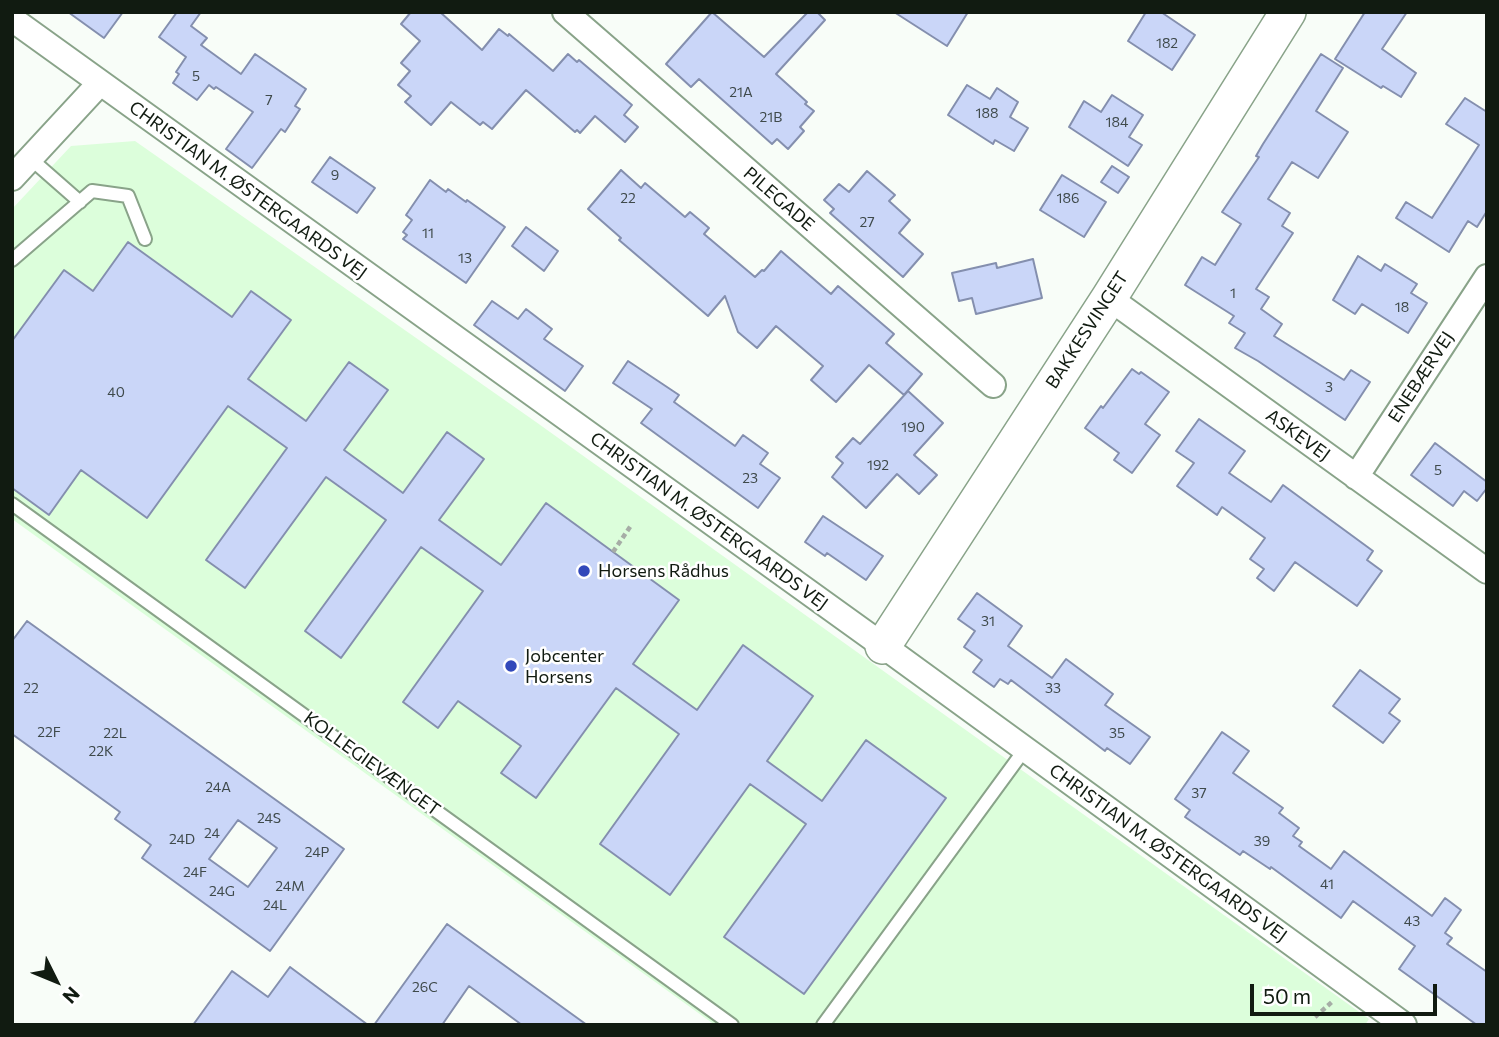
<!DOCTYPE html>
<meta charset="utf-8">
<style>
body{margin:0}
#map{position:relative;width:1499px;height:1037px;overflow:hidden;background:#f8fdf8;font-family:Commissioner,sans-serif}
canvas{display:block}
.frame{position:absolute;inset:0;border:14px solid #111b11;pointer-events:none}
.north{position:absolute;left:21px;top:946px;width:70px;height:70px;-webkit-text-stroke:5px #fff;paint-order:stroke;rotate:133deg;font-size:19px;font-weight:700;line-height:28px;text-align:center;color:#111b11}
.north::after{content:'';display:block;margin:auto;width:24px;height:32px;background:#111b11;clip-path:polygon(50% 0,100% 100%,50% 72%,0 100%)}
.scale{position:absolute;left:1250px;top:984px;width:187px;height:32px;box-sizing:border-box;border:4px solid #111b11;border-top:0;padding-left:9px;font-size:21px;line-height:24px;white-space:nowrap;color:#111b11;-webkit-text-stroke:5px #fff;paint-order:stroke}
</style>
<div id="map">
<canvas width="1499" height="1037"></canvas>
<div class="frame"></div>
<div class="north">N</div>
<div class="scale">50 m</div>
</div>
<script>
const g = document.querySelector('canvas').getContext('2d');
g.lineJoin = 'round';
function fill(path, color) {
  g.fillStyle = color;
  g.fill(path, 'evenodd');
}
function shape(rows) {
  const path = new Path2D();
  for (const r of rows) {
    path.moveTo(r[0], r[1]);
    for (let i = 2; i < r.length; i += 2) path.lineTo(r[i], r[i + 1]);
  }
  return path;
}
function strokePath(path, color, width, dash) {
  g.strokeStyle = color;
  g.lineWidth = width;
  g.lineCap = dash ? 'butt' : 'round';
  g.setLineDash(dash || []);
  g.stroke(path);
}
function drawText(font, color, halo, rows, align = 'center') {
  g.font = font + ' Commissioner,sans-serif';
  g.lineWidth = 5;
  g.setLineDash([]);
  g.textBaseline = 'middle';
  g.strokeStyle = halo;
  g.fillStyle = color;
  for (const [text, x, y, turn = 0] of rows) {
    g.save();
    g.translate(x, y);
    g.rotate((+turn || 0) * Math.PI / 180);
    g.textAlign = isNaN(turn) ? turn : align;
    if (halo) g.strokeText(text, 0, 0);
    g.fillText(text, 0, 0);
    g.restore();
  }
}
fill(shape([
 [135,141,536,422,1369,1019,1365,1025,715,1025,12,519,12,209,71,146]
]), '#dcfedb');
const building = shape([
 [68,12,123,12,104,38,68,12],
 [177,12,201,12,191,26,207,38,201,45,241,74,255,54,306,89,295,106,300,109,285,132,281,129,252,168,226,149,253,112,216,87,214,89,209,85,197,100,173,83,179,74,176,72,186,57,159,37,177,12],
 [411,12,440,12,482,50,499,29,508,36,509,34,553,71,568,54,577,62,579,60,632,105,624,115,638,127,625,142,595,116,580,133,577,130,575,132,526,90,492,129,483,122,480,125,451,102,431,125,405,102,411,96,398,85,410,71,401,63,420,41,401,24,411,12],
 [712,12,764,57,808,12,817,12,825,20,776,74,807,102,805,104,814,111,800,127,804,131,788,149,777,139,772,144,699,79,691,87,666,64,712,12],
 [894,12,968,12,947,46,894,12],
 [1146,12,1161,12,1195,35,1172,70,1128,41,1146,12],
 [1365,12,1407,12,1382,49,1416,73,1401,97,1383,86,1381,88,1335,59,1365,12],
 [1321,54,1343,68,1316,111,1348,132,1318,178,1292,162,1268,199,1290,213,1282,226,1293,233,1256,289,1269,297,1261,309,1282,324,1274,336,1344,380,1351,370,1370,382,1345,420,1258,361,1235,348,1245,333,1229,323,1234,316,1185,285,1202,257,1215,265,1241,224,1222,212,1259,157,1256,156,1263,144,1321,54],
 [967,85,990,99,997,88,1018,102,1010,117,1028,128,1014,151,995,140,993,144,948,115,967,85],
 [1112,95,1143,115,1129,137,1142,145,1128,166,1069,127,1084,101,1101,112,1112,95],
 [1465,98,1487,112,1487,211,1477,227,1468,221,1449,252,1396,218,1406,202,1432,218,1479,145,1446,124,1465,98],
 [330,157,375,188,357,213,312,182,330,157],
 [1112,166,1129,177,1118,193,1101,182,1112,166],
 [621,170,641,188,645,183,685,217,690,212,709,228,704,234,755,277,762,270,764,271,781,251,831,294,838,286,894,334,886,343,922,374,904,395,869,365,836,402,811,380,823,366,776,326,757,348,738,332,725,296,708,316,619,240,621,238,588,209,621,170],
 [867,171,895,195,889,201,910,220,899,233,923,254,903,277,830,213,834,209,824,200,839,184,849,192,867,171],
 [1062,175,1106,202,1084,237,1040,210,1062,175],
 [430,180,446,192,448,189,466,202,467,200,505,227,466,283,403,239,407,235,403,232,412,220,406,215,430,180],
 [526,227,558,251,544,271,512,246,526,227],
 [128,242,232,317,251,291,291,320,248,379,306,421,349,362,388,390,344,450,403,493,447,432,484,459,439,520,501,565,546,503,679,600,633,664,697,710,743,645,813,696,767,761,822,801,866,740,946,798,804,994,724,937,806,824,750,784,670,895,600,844,679,734,616,688,536,798,501,773,521,746,458,701,438,728,403,702,483,591,421,547,341,658,305,631,386,520,326,477,245,588,206,560,287,448,228,406,147,518,81,470,49,515,12,488,12,341,64,270,93,291,128,242],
 [1358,256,1381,271,1385,264,1417,284,1411,293,1427,303,1408,333,1362,304,1355,314,1333,300,1358,256],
 [1033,259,1042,298,976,314,972,298,959,301,952,273,996,263,997,268,1033,259],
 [492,301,518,319,526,309,552,329,544,339,583,366,565,391,474,325,492,301],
 [628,361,679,395,674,402,735,446,743,435,768,453,760,464,780,478,758,508,641,423,652,409,613,383,628,361],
 [1132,369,1139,374,1141,372,1169,392,1145,424,1160,435,1132,473,1114,460,1119,453,1085,428,1101,406,1103,408,1132,369],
 [908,391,943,423,914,455,937,475,919,494,897,474,866,508,832,477,843,463,836,457,853,438,860,444,908,391],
 [1199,419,1245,451,1229,473,1271,502,1283,485,1373,551,1367,560,1382,571,1357,606,1295,562,1274,591,1257,578,1264,569,1250,559,1265,538,1222,507,1217,515,1177,486,1194,463,1176,451,1199,419],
 [1435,443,1487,482,1487,488,1477,501,1464,491,1453,506,1411,475,1435,443],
 [823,516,883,556,866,580,827,553,825,556,805,542,823,516],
 [977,593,1022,626,1008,646,1052,678,1066,659,1113,694,1105,705,1150,737,1130,764,1107,748,1105,751,1011,680,1008,684,1000,679,994,687,973,672,982,660,964,647,975,631,958,619,977,593],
 [27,621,344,849,270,951,142,858,151,845,115,819,120,812,12,734,12,641,27,621],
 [238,820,277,848,248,887,209,859,238,820],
 [1360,670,1400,699,1389,713,1400,721,1383,743,1333,706,1360,670],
 [1222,732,1249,751,1233,773,1283,808,1279,813,1299,828,1293,836,1302,842,1299,846,1331,869,1344,851,1432,916,1445,898,1461,910,1445,933,1452,938,1447,944,1487,972,1487,1025,1477,1025,1399,969,1415,946,1353,901,1341,918,1271,867,1270,869,1243,851,1240,855,1185,817,1190,810,1175,799,1222,732],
 [447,924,587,1025,522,1025,469,986,442,1025,374,1025,447,924],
 [290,967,368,1025,193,1025,232,971,268,997,290,967]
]);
fill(building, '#cad6f8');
strokePath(building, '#848fae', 2);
const lane = shape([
 [31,159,80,202],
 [12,260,92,191,128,196,145,239],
 [12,504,732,1025],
 [823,1025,1025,749]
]);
const street = shape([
 [565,12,993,385],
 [12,19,893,653,1404,1025],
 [12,178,99,84],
 [1109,298,1487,571],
 [1356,477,1487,277]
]);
const secondary = shape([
 [883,646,1109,298,1288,12]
]);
strokePath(lane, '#89a389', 16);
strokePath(street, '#89a389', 28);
strokePath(secondary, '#89a389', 38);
strokePath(shape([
 [613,552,632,524],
 [1315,1017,1333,1001]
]), '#a6ada6', 4.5, [5, 3.5]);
strokePath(lane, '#fff', 12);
strokePath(street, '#fff', 24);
strokePath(secondary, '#fff', 35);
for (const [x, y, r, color] of [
 [584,571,7,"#3248ba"],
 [511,666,7,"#3248ba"]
]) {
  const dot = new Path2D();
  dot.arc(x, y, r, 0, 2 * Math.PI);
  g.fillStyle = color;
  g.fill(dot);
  strokePath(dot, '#fff', 2.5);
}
drawText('14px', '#3f4a4b', null, [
 ["182",1167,43],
 ["5",196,76],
 ["21A",741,92],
 ["7",269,100],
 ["188",987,113],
 ["21B",771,117],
 ["184",1117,122],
 ["9",335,175],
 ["22",628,198],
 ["186",1068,198],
 ["27",867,222],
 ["11",428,233],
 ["13",465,258],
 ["1",1233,293],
 ["18",1402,307],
 ["3",1329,387],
 ["40",116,392],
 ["190",913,427],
 ["192",878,465],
 ["5",1438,470],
 ["23",750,478],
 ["31",988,621],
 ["22",31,688],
 ["33",1053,688],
 ["22F",49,732],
 ["22L",115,733],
 ["35",1117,733],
 ["22K",101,751],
 ["24A",218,787],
 ["37",1199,793],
 ["24S",269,818],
 ["24",212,833],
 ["24D",182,839],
 ["39",1262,841],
 ["24P",317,852],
 ["24F",195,872],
 ["41",1327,884],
 ["24M",290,886],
 ["24G",222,891],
 ["24L",275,905],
 ["43",1412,921],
 ["26C",425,987]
]);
drawText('18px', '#111b11', '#fff', [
 ["CHRISTIAN M. ØSTERGAARDS VEJ",248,190,36],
 ["PILEGADE",779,199,41],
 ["BAKKESVINGET",1087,330,-57],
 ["ENEBÆRVEJ",1421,377,-57],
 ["ASKEVEJ",1298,435,36],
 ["CHRISTIAN M. ØSTERGAARDS VEJ",709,521,36],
 ["KOLLEGIEVÆNGET",372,764,36],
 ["CHRISTIAN M. ØSTERGAARDS VEJ",1168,853,36]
]);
drawText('18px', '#111b11', '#fff', [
 ["Horsens Rådhus",598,571],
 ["Jobcenter",525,656],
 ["Horsens",525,677]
], 'left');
</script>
